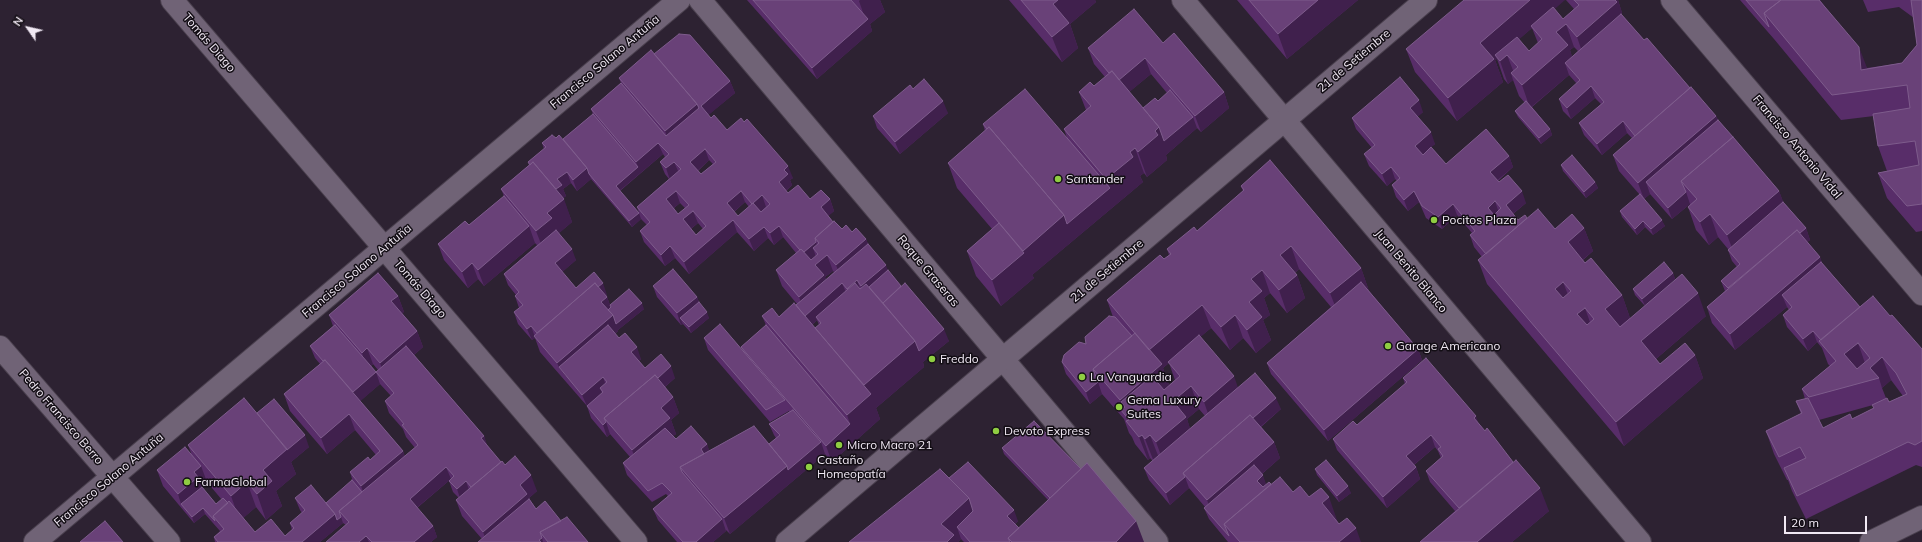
<!DOCTYPE html>
<meta charset="utf-8">
<style>
body{margin:0}
#map{position:relative;width:1922px;height:542px;overflow:hidden;background:#2d2232;font-family:Mulish,sans-serif}
canvas{display:block}
.north{position:absolute;left:8px;top:8px;width:40px;height:40px;-webkit-text-stroke:3px #130e15;paint-order:stroke;rotate:304deg;font-size:11px;font-weight:700;line-height:16px;text-align:center;color:#f1e9f4}
.north::after{content:'';display:block;margin:auto;width:14px;height:18px;background:#f1e9f4;clip-path:polygon(50% 0,100% 100%,50% 72%,0 100%)}
.scale{position:absolute;left:1784px;top:516px;width:83px;height:18px;box-sizing:border-box;border:2px solid #f1e9f4;border-top:0;padding-left:5px;font-size:12px;line-height:14px;white-space:nowrap;color:#f1e9f4;-webkit-text-stroke:3px #130e15;paint-order:stroke}
</style>
<div id="map">
<canvas width="1922" height="542"></canvas>
<div class="north">N</div>
<div class="scale">20 m</div>
</div>
<script>
const g = document.querySelector('canvas').getContext('2d');
g.lineJoin = 'round';
function shape(rows) {
  const path = new Path2D();
  for (const r of rows) {
    path.moveTo(r[0], r[1]);
    for (let i = 2; i < r.length; i += 2) path.lineTo(r[i], r[i + 1]);
  }
  return path;
}
function strokePath(path, color, width, dash) {
  g.strokeStyle = color;
  g.lineWidth = width;
  g.lineCap = dash ? 'butt' : 'round';
  g.setLineDash(dash || []);
  g.stroke(path);
}
function fill(path, color) {
  g.fillStyle = color;
  g.fill(path, 'evenodd');
}
function drawText(font, color, halo, rows, align = 'center') {
  g.font = font + ' Mulish,sans-serif';
  g.lineWidth = 3;
  g.setLineDash([]);
  g.textBaseline = 'middle';
  g.strokeStyle = halo;
  g.fillStyle = color;
  for (const [text, x, y, turn = 0] of rows) {
    g.save();
    g.translate(x, y);
    g.rotate((+turn || 0) * Math.PI / 180);
    g.textAlign = isNaN(turn) ? turn : align;
    if (halo) g.strokeText(text, 0, 0);
    g.fillText(text, 0, 0);
    g.restore();
  }
}
const minor = shape([
 [172,0,636,542],
 [700,0,1157,542],
 [1183,0,1640,542],
 [1672,0,1922,294],
 [0,347,169,542],
 [35,542,679,0],
 [1871,542,1922,517]
]);
const tertiary = shape([
 [787,542,1426,0]
]);
strokePath(minor, '#4a404e', 24);
strokePath(tertiary, '#4a404e', 24);
strokePath(minor, '#706376', 22);
strokePath(tertiary, '#706376', 22);
fill(shape([
 [747,0,880,0,885,12,870,24,872,31,817,79],
 [1009,0,1095,0,1096,2,1070,24,1078,48,1062,62],
 [1237,0,1358,0,1287,59],
 [1566,0,1618,0,1622,13,1621,14,1644,40,1716,116,1718,120,1779,191,1783,202,1806,228,1810,240,1807,242,1820,257,1821,262,1860,307,1890,316,1922,349,1922,467,1916,465,1806,519,1792,491,1788,480,1787,480,1774,454,1766,431,1801,414,1796,401,1805,399,1802,389,1830,366,1828,364,1822,348,1817,342,1808,351,1787,327,1783,315,1789,310,1787,307,1735,350,1712,323,1707,307,1725,291,1721,281,1737,267,1732,261,1728,250,1728,249,1718,237,1709,245,1696,230,1688,207,1690,205,1690,204,1672,219,1650,194,1644,199,1665,226,1653,235,1645,227,1637,235,1622,217,1620,211,1640,195,1619,171,1613,155,1632,138,1627,133,1602,155,1584,135,1579,123,1601,104,1595,98,1571,119,1563,111,1559,99,1577,84,1569,75,1532,107,1550,129,1552,135,1541,144,1518,117,1515,111,1525,103,1519,96,1513,80,1508,84,1504,79,1497,59,1495,60,1503,82,1457,121,1415,72,1406,49,1555,9,1563,19,1574,9],
 [1532,28,1538,43,1529,51,1519,39],
 [1574,47,1578,51,1572,57,1570,50],
 [1891,380,1903,396,1889,402,1886,398,1882,388],
 [1873,405,1874,409,1852,419,1823,428,1819,420],
 [1740,0,1820,0,1867,68,1902,63,1917,45,1914,18,1899,7,1868,12,1863,0,1922,0,1922,231,1916,232,1887,198,1878,173,1887,171,1878,146,1874,116,1841,120,1774,39],
 [1163,43,1224,92,1229,108,1201,132,1197,128,1166,155,1167,160,1147,177,1144,173,1140,176,1143,182,1032,275,1034,278,1001,306,976,276,967,251,992,229,957,188,948,163,985,131,983,124,1067,138,1064,129,1086,110,1079,92,1094,86,1105,77,1094,64,1088,48],
 [1151,74,1167,93,1158,101,1143,108,1129,92],
 [654,54,730,81,735,93,708,115,711,118,793,178,790,180,792,185,786,191,788,193,810,199,830,199,834,211,828,216,833,222,842,229,852,232,866,239,868,244,888,271,949,341,923,362,924,367,876,408,880,419,832,462,825,454,730,534,726,530,726,531,713,542,677,542,658,520,653,509,668,496,666,494,652,502,627,475,623,463,630,457,610,434,607,437,591,418,587,406,602,393,587,406,540,352,535,338,532,340,518,324,514,312,519,308,515,296,516,295,508,285,504,274,537,245,535,243,484,286,478,279,468,288,444,260,438,244,469,225,504,196,501,189,529,165,528,162,544,149,542,143,556,138,563,139,593,114,591,109,621,83,619,78],
 [663,154,665,157,660,162,665,174,669,179,637,207,641,219,647,225,640,231,644,242,665,266,675,258,689,274,737,232,754,251,768,238,774,245,783,237,796,253,776,270,782,286,797,304,779,317,762,316,766,325,741,347,743,351,704,338,708,350,770,422,789,411,789,412,769,424,774,435,776,438,769,444,709,451,707,444,676,439,673,436,676,434,671,420,679,413,673,397,665,387,675,378,645,368,639,361,641,359,619,338,615,334,618,331,618,330,644,309,610,305,607,297,606,296,607,295,576,288,562,272,576,260,559,233,572,222,563,198,566,196,563,189,571,183,577,191,591,179,632,227,641,219,639,213,620,191],
 [709,160,713,164,701,174,698,171],
 [745,202,749,207,738,216,734,212],
 [680,203,685,208,678,214,674,208],
 [698,223,703,229,696,235,691,229],
 [833,271,834,272,826,280,825,277],
 [817,320,819,325,815,329,812,325],
 [913,89,948,113,900,154,877,128,873,116],
 [1423,112,1417,117,1435,144,1431,147,1446,164,1509,156,1513,167,1498,181,1526,203,1513,214,1518,220,1527,218,1555,229,1584,228,1593,251,1583,260,1585,263,1622,295,1630,318,1706,316,1656,359,1660,364,1695,355,1703,378,1624,446,1487,284,1478,260,1482,257,1474,247,1470,235,1472,233,1457,215,1442,229,1426,218,1419,202,1408,211,1396,197,1392,185,1397,181,1395,179,1387,186,1369,166,1364,154,1372,148,1356,129,1352,118],
 [1561,165,1595,182,1598,188,1586,198,1563,171],
 [1241,186,1361,268,1369,291,1418,349,1422,360,1328,441,1271,374,1267,363,1331,307,1299,269,1295,273,1297,275,1305,298,1287,313,1270,293,1264,298,1270,315,1263,320,1271,340,1256,353,1243,338,1230,350,1211,328,1200,337,1238,388,1281,409,1261,427,1274,442,1280,458,1262,474,1266,485,1271,484,1309,497,1337,520,1337,521,1339,524,1361,542,1228,542,1209,519,1204,508,1205,507,1189,488,1170,505,1149,480,1144,468,1153,461,1150,458,1148,460,1135,444,1132,437,1129,433,1124,419,1102,394,1090,404,1066,374,1062,362,1086,344,1113,317,1107,300,1164,259,1169,255,1167,249,1197,231,1243,191],
 [1169,363,1175,380,1169,385,1163,368],
 [1199,409,1205,416,1190,429,1187,419],
 [1673,273,1675,279,1645,306,1635,295,1633,289],
 [653,286,697,297,699,302,709,318,691,333,683,324,681,325,657,297],
 [398,296,404,312,402,313,417,331,423,347,414,355,484,436,487,446,501,462,537,491,529,498,536,509,561,521,588,542,478,542,482,539,462,516,456,500,459,498,453,492,449,481,451,479,417,508,433,526,437,537,431,542,326,542,346,525,343,523,320,542,215,542,214,537,220,531,205,514,194,523,163,486,157,470,191,453,188,445,257,413,309,447,291,462,296,474,276,491,282,506,266,520,256,507,243,518,255,532,285,536,292,530,290,523,302,513,300,510,295,498,326,503,353,482,350,472,370,460,376,455,355,430,327,454,290,411,284,394,320,364,315,358,310,346,333,326,329,315],
 [373,364,378,370,376,372,380,384,391,396,385,401,389,413,403,429,406,437,415,448,405,457,403,451,360,401,380,384,376,372,371,366],
 [207,482,222,500,216,504,202,487,202,486],
 [1403,378,1479,425,1549,511,1512,542,1420,542,1455,511,1430,482,1426,471,1441,458,1438,451,1435,447,1414,465,1416,467,1420,479,1387,508,1337,450,1333,439,1357,425,1405,384],
 [1002,448,1144,542,964,542,961,539,958,542,849,542,949,478,1018,521,1015,524,1019,528,1048,500,1004,454],
 [1315,469,1351,493,1339,502,1317,475]
]), '#582d69');
fill(shape([
 [860,0,880,0,885,12,870,24,872,31,817,79,812,68,866,21,859,1],
 [1058,0,1095,0,1096,2,1070,24,1078,48,1062,62,1052,37,1053,4],
 [1318,0,1358,0,1287,59,1278,34],
 [1530,0,1565,0,1533,28,1531,26,1532,28,1498,58,1495,55,1497,59,1495,60,1503,82,1457,121,1448,98,1480,43],
 [1612,0,1618,0,1622,13,1621,14,1626,26,1585,60,1577,37],
 [1566,24,1574,47,1570,50,1576,68,1565,63,1569,75,1530,108,1522,85,1556,32],
 [1859,47,1869,73,1861,70],
 [1507,55,1516,78,1511,73,1513,80,1508,84,1500,61],
 [1145,58,1151,74,1122,98,1116,82],
 [730,81,735,93,705,118,701,106],
 [1591,86,1595,98,1571,119,1567,108],
 [1224,92,1229,108,1201,132,1195,116],
 [1419,100,1423,112,1414,120,1410,108],
 [943,101,948,113,900,154,895,142],
 [697,104,703,120,671,147,665,131],
 [1716,116,1722,132,1646,182,1650,194,1644,199,1638,183],
 [1193,117,1197,128,1166,155,1167,160,1147,177,1138,152,1155,131,1159,127],
 [1623,121,1627,133,1602,155,1597,144],
 [1550,129,1552,135,1541,144,1539,138],
 [1431,132,1435,144,1419,158,1415,146],
 [658,143,663,154,618,192,616,186,638,167,636,162],
 [1135,148,1144,173,1140,176,1143,182,1032,275,1034,278,1001,306,992,280,1022,251,1064,215,1110,188,1106,179,1130,152],
 [705,149,709,160,695,173,690,162],
 [1509,156,1513,167,1494,183,1490,172],
 [674,162,679,173,670,180,666,168],
 [788,166,793,178,790,180,792,185,783,193,779,182,784,170],
 [1391,167,1395,179,1387,186,1382,174],
 [587,168,591,179,577,191,573,180],
 [567,172,571,183,563,189,566,196,557,204,553,192,557,179],
 [1595,182,1598,188,1586,198,1584,192],
 [676,191,680,203,670,211,666,199],
 [741,191,745,202,731,214,727,203],
 [1414,191,1419,202,1408,211,1404,200],
 [1522,191,1526,203,1510,216,1506,205],
 [1779,191,1788,214,1736,258,1727,235],
 [1686,192,1690,204,1672,219,1668,208],
 [762,195,766,207,757,215,752,204],
 [564,199,572,222,558,234,545,254,536,231,547,213],
 [830,199,834,211,825,219,821,207],
 [1495,201,1499,213,1492,219,1488,208],
 [1453,204,1457,215,1442,229,1438,217],
 [693,211,698,223,688,231,683,219],
 [639,213,641,219,632,227,629,221],
 [1710,214,1718,237,1709,245,1700,222],
 [733,220,737,232,689,274,684,262],
 [1662,220,1665,226,1653,235,1651,229],
 [1643,221,1645,227,1637,235,1635,229],
 [529,226,535,243,484,286,478,270],
 [779,226,783,237,774,245,770,233],
 [764,227,768,238,754,251,749,239],
 [1584,228,1593,251,1576,265,1568,242],
 [1806,228,1810,240,1735,304,1731,292],
 [866,239,872,255,842,281,836,265],
 [816,242,820,254,818,254,813,248,816,257,807,265,803,253],
 [670,246,675,258,665,266,661,255],
 [1291,246,1299,269,1288,278,1280,255],
 [572,249,576,260,559,275,555,263],
 [827,255,833,271,825,277,830,291,805,313,799,297,815,265],
 [1820,257,1826,273,1782,295,1787,307,1735,350,1730,334],
 [472,263,478,279,468,288,462,272],
 [886,265,890,277,863,292,861,286],
 [1361,268,1369,291,1339,316,1330,293],
 [1262,270,1270,293,1264,298,1270,315,1263,320,1271,340,1256,353,1247,330,1249,302,1251,279],
 [1673,273,1675,279,1645,306,1642,299],
 [1297,275,1305,298,1287,313,1279,290],
 [857,280,861,292,851,301,847,289],
 [1563,282,1572,305,1564,312,1555,289],
 [603,283,607,295,545,348,540,336],
 [842,283,847,295,816,317,817,320,805,331,801,319],
 [1698,293,1706,316,1650,364,1641,341],
 [1622,295,1630,318,1613,332,1605,309],
 [398,296,404,312,397,317,391,301],
 [607,297,613,313,609,317,601,302],
 [697,297,701,308,680,318,683,324,681,325,677,313],
 [642,303,644,309,618,330,618,331,566,376,559,367,557,363,613,315],
 [1202,305,1211,328,1169,363,1168,362,1169,363,1163,368,1171,390,1125,407,1121,402,1120,400,1149,350],
 [1585,308,1593,331,1586,337,1577,314],
 [707,312,709,318,691,333,689,327],
 [1235,315,1243,338,1230,350,1221,327],
 [531,326,535,337,534,336,535,338,532,340,527,329],
 [944,329,949,341,923,362,924,367,876,408,880,419,832,462,826,446,850,424,847,415,864,385,915,341],
 [417,331,423,347,386,379,380,363],
 [1813,331,1817,342,1808,351,1803,339],
 [1858,343,1866,366,1853,377,1844,354],
 [637,347,641,359,636,364,631,352],
 [367,348,373,364,367,369,362,353],
 [1418,349,1422,360,1328,441,1324,430],
 [1695,355,1703,378,1624,446,1616,422],
 [1882,357,1891,380,1882,388,1879,378,1870,368],
 [671,366,675,378,615,430,607,421],
 [376,372,380,384,356,405,352,393],
 [1234,376,1242,399,1212,425,1204,402],
 [603,377,607,389,600,388,602,393,587,406,582,395],
 [1098,382,1102,394,1090,404,1086,392],
 [1191,386,1199,409,1187,419,1194,440,1165,466,1156,442,1173,401],
 [673,397,679,413,671,420,676,434,638,466,632,450,661,408],
 [1276,398,1281,409,1193,484,1186,476],
 [349,414,355,430,327,454,321,438],
 [1476,416,1480,428,1474,418],
 [606,422,610,434,607,437,603,425],
 [305,435,309,447,291,462,296,474,276,491,282,506,266,520,257,494,263,470],
 [1142,435,1150,458,1148,460,1139,437],
 [1150,435,1159,458,1154,462,1145,439],
 [1431,435,1435,447,1411,467,1406,456],
 [484,436,488,447,481,438],
 [821,442,825,454,730,534,724,518,787,466],
 [1274,442,1280,458,1213,516,1207,500],
 [707,444,711,456,707,459,701,449],
 [403,451,408,467,367,502,361,486],
 [201,466,207,482,202,486,204,493,181,504,178,494,194,472],
 [446,467,451,479,414,510,410,499],
 [1416,467,1420,479,1387,508,1383,497],
 [531,475,537,491,529,498,533,510,487,542,483,532,520,485],
 [1263,475,1267,487,1261,492,1257,481],
 [1185,477,1189,488,1170,505,1166,493],
 [466,481,470,493,461,501,457,489],
 [247,482,256,507,240,521,231,496],
 [1348,486,1351,493,1339,502,1337,496],
 [1540,488,1549,511,1512,542,1477,542],
 [1329,497,1337,520,1330,526,1322,503],
 [969,498,978,523,957,527,961,539,958,542,947,542,941,524],
 [203,508,205,514,194,523,192,517],
 [1014,510,1018,521,1011,527,1007,516],
 [335,514,341,517,343,523,320,542,302,542],
 [722,519,726,531,713,542,696,542],
 [1136,521,1144,542,1116,542],
 [433,526,437,537,431,542,414,542],
 [1356,528,1361,542,1339,542],
 [366,536,369,542,359,542],
 [542,538,543,542,540,542,539,540]
]), '#40204d');
const building = shape([
 [753,0,851,0,868,19,812,68,753,0],
 [1021,0,1058,0,1053,4,1069,23,1052,37,1021,0],
 [1249,0,1318,0,1278,34,1249,0],
 [1464,0,1530,0,1480,43,1494,59,1448,98,1406,49,1464,0],
 [1574,0,1615,0,1617,2,1577,37,1566,24,1556,32,1568,45,1522,85,1511,73,1518,67,1507,55,1500,61,1495,55,1517,37,1529,51,1542,39,1531,26,1553,7,1563,19,1579,5,1574,0],
 [1746,0,1781,0,1764,13,1769,27,1746,0],
 [1781,0,1819,0,1859,47,1861,70,1902,63,1917,45,1911,0,1922,0,1922,204,1907,206,1878,173,1919,165,1915,141,1878,146,1873,114,1910,108,1907,85,1832,95,1764,13,1781,0],
 [1134,9,1163,43,1174,33,1224,92,1195,116,1145,58,1119,80,1112,71,1109,73,1088,48,1134,9],
 [1621,14,1644,40,1647,38,1690,88,1635,136,1623,121,1597,144,1579,123,1604,102,1591,86,1567,108,1559,99,1580,80,1565,63,1621,14],
 [679,34,690,35,730,81,701,106,711,118,714,115,727,130,741,118,744,122,747,119,788,166,784,170,788,174,779,182,788,193,798,185,810,199,821,190,830,199,821,207,833,222,815,238,816,242,804,252,801,249,800,250,779,226,770,233,764,227,749,239,733,220,684,262,670,246,661,255,640,231,650,222,637,207,681,169,674,162,666,168,660,162,669,154,658,143,636,162,591,109,621,83,666,136,699,108,697,104,654,54,679,34],
 [705,149,716,162,701,174,690,162,705,149],
 [676,191,689,205,678,214,666,199,676,191],
 [741,191,752,204,762,195,770,204,761,212,753,203,738,216,727,203,741,191],
 [693,211,706,226,696,235,683,219,693,211],
 [651,50,697,104,665,131,619,78,651,50],
 [1112,71,1159,127,1155,131,1158,135,1138,152,1135,148,1130,152,1133,157,1106,179,1064,129,1091,106,1079,92,1090,82,1094,86,1112,71],
 [1400,77,1419,100,1410,108,1431,132,1415,146,1423,155,1431,147,1446,164,1486,129,1509,156,1490,172,1499,182,1508,175,1522,191,1506,205,1518,220,1525,215,1527,218,1486,254,1470,235,1475,231,1453,204,1438,217,1422,206,1414,191,1404,200,1392,185,1400,178,1391,167,1382,174,1364,154,1375,145,1352,118,1400,77],
 [1495,201,1501,208,1494,215,1488,208,1495,201],
 [924,79,943,101,895,142,873,116,910,85,913,89,924,79],
 [1691,87,1716,116,1638,183,1613,155,1691,87],
 [1025,89,1110,188,1067,224,1064,215,989,127,987,129,983,124,1025,89],
 [1170,90,1193,117,1164,141,1159,127,1143,108,1155,98,1158,101,1170,90],
 [1526,101,1550,129,1539,138,1515,111,1526,101],
 [593,114,638,167,616,186,639,213,629,221,589,174,587,168,563,139,593,114],
 [1718,120,1733,137,1681,181,1686,192,1668,208,1646,182,1718,120],
 [989,127,1064,215,1023,251,948,163,989,127],
 [552,135,556,138,559,135,587,168,573,180,567,172,557,179,562,185,556,189,533,162,530,165,528,162,546,147,542,143,552,135],
 [1733,137,1779,191,1727,235,1710,214,1700,222,1688,207,1697,199,1681,181,1733,137],
 [1572,155,1595,182,1584,192,1561,165,1572,155],
 [1270,160,1361,268,1330,293,1291,246,1280,255,1297,275,1279,290,1262,270,1251,279,1262,291,1249,302,1262,317,1247,330,1235,315,1221,327,1202,305,1149,350,1107,300,1160,255,1164,259,1171,254,1167,249,1194,227,1197,231,1244,190,1241,186,1270,160],
 [533,162,564,199,547,213,552,218,536,231,501,189,533,162],
 [1640,194,1662,220,1651,229,1643,221,1635,229,1620,211,1640,194],
 [504,196,529,226,478,270,472,263,462,272,438,244,465,221,469,225,504,196],
 [1783,202,1806,228,1800,233,1797,230,1728,288,1721,281,1740,264,1728,250,1783,202],
 [1538,209,1555,229,1572,214,1584,228,1568,242,1585,263,1591,258,1622,295,1605,309,1620,327,1682,274,1698,293,1641,341,1660,364,1685,343,1695,355,1616,422,1478,260,1538,209],
 [1563,282,1571,291,1563,298,1555,289,1563,282],
 [1585,308,1594,319,1587,325,1577,314,1585,308],
 [834,221,842,229,846,225,852,232,856,228,866,239,836,265,827,255,815,265,824,275,799,297,776,270,801,249,811,260,818,254,813,248,819,243,815,238,834,221],
 [999,223,1024,253,992,280,967,251,999,223],
 [556,230,572,249,555,263,576,288,594,272,603,283,598,287,595,283,537,333,531,326,527,329,514,312,523,305,515,296,519,292,504,274,556,230],
 [1797,230,1820,257,1730,334,1707,307,1797,230],
 [868,244,886,265,861,286,857,280,847,289,842,283,805,316,796,305,868,244],
 [1664,262,1673,273,1642,299,1633,289,1664,262],
 [1821,262,1860,307,1821,340,1813,331,1803,339,1783,315,1792,307,1782,295,1821,262],
 [673,269,697,297,677,313,653,286,673,269],
 [888,270,901,286,883,303,869,287,888,270],
 [378,273,398,296,391,301,417,331,380,363,367,348,362,353,329,315,378,273],
 [1361,282,1418,349,1324,430,1267,363,1361,282],
 [595,283,607,297,601,302,613,315,557,363,534,336,595,283],
 [855,283,860,289,866,284,915,341,864,385,815,328,821,323,816,317,855,283],
 [905,283,944,329,919,351,915,341,883,303,905,283],
 [629,289,642,303,616,324,613,315,608,310,611,307,610,305,629,289],
 [1873,296,1890,316,1892,315,1922,349,1922,441,1915,445,1908,442,1797,496,1784,468,1806,458,1800,447,1779,457,1766,431,1802,413,1796,401,1808,398,1823,428,1850,414,1852,419,1874,408,1872,405,1887,398,1889,402,1907,394,1896,373,1882,357,1870,368,1879,378,1809,397,1802,389,1836,361,1819,341,1873,296],
 [1858,343,1870,358,1857,369,1844,354,1858,343],
 [699,302,707,312,689,327,680,318,699,302],
 [794,303,871,394,847,415,762,316,772,308,779,317,794,303],
 [1109,316,1115,317,1132,336,1093,369,1098,382,1086,392,1062,362,1064,355,1079,342,1086,344,1085,337,1109,316],
 [720,324,785,400,766,410,704,338,720,324],
 [335,325,376,372,353,392,325,360,323,361,310,346,335,325],
 [608,325,619,338,625,333,637,347,631,352,645,368,661,354,671,366,658,378,655,375,604,418,606,422,603,425,587,406,603,392,600,388,607,382,603,377,582,395,559,367,608,325],
 [766,325,850,424,826,446,741,347,766,325],
 [1135,333,1162,364,1120,400,1093,369,1135,333],
 [1199,335,1234,376,1204,402,1191,386,1173,401,1186,417,1156,442,1150,435,1145,439,1142,435,1139,437,1126,421,1129,420,1121,410,1125,407,1121,402,1152,376,1164,390,1180,376,1168,362,1199,335],
 [406,346,484,436,481,438,501,462,471,487,466,481,457,489,449,481,454,476,446,467,410,499,433,526,414,542,371,542,372,542,366,536,359,542,326,542,349,522,339,511,418,445,402,425,404,424,385,401,394,393,376,372,406,346],
 [1426,358,1476,416,1474,418,1485,431,1487,428,1513,462,1459,508,1426,471,1443,456,1438,449,1441,447,1431,435,1406,456,1416,467,1383,497,1333,439,1353,421,1357,425,1407,382,1403,378,1426,358],
 [325,360,403,451,361,486,350,472,368,457,370,460,380,451,349,414,321,438,284,394,325,360],
 [1255,373,1276,398,1253,418,1250,415,1183,473,1185,477,1166,493,1144,468,1255,373],
 [655,375,673,397,661,408,670,418,632,450,604,418,655,375],
 [244,398,287,449,263,470,272,481,257,494,247,482,231,496,188,445,244,398],
 [274,399,305,435,287,450,257,413,274,399],
 [793,410,821,442,788,470,787,466,769,444,780,435,769,424,793,410],
 [1250,415,1274,442,1207,500,1183,473,1250,415],
 [1034,421,1081,469,1050,498,1002,448,1034,421],
 [691,426,707,444,701,449,704,454,680,467,682,472,722,519,696,542,683,542,653,509,672,493,662,483,648,491,623,463,665,428,676,439,691,426],
 [754,426,787,466,724,518,680,467,754,426],
 [185,447,201,466,194,472,198,477,178,494,157,470,185,447],
 [515,456,531,475,520,485,527,494,483,532,456,500,502,461,505,465,515,456],
 [1326,460,1348,486,1337,496,1315,469,1326,460],
 [1516,460,1540,488,1477,542,1420,542,1516,460],
 [968,462,1014,510,1007,516,1019,528,1008,538,1010,542,970,542,957,527,973,511,969,498,949,478,968,462],
 [1087,463,1136,521,1116,542,1012,542,1008,538,1087,463],
 [1254,465,1263,475,1257,481,1263,487,1269,482,1271,484,1224,524,1229,536,1204,508,1254,465],
 [940,469,969,498,941,524,954,535,947,542,849,542,940,469],
 [1280,477,1293,492,1300,486,1309,497,1321,488,1329,497,1322,503,1339,524,1347,518,1356,528,1339,542,1240,542,1224,524,1280,477],
 [352,480,362,492,339,511,341,517,337,520,335,514,326,503,352,480],
 [311,485,335,514,302,542,218,542,214,537,224,529,213,516,229,501,255,532,271,519,285,536,294,528,290,523,305,510,295,498,311,485],
 [202,487,216,504,223,498,228,503,213,516,215,521,203,508,192,517,181,504,202,487],
 [529,499,536,509,545,501,561,521,540,532,542,538,539,540,541,542,478,542,529,499],
 [567,517,588,542,548,542,540,532,567,517],
 [105,521,123,542,80,542,105,521]
]);
fill(building, '#694178');
strokePath(building, '#7e5c8c', 1);
for (const [x, y, r, color] of [
 [1058,179,4,"#8fcd42"],
 [1434,220,4,"#8fcd42"],
 [1388,346,4,"#8fcd42"],
 [932,359,4,"#8fcd42"],
 [1082,377,4,"#8fcd42"],
 [1119,407,4,"#8fcd42"],
 [996,431,4,"#8fcd42"],
 [839,445,4,"#8fcd42"],
 [809,467,4,"#8fcd42"],
 [187,482,4,"#8fcd42"]
]) {
  const dot = new Path2D();
  dot.arc(x, y, r, 0, 2 * Math.PI);
  g.fillStyle = color;
  g.fill(dot);
  strokePath(dot, '#130e15', 1.5);
}
drawText('12px', '#f1e9f4', '#130e15', [
 ["Tomás Diago",209,43,49],
 ["21 de Setiembre",1354,61,-40],
 ["Francisco Solano Antuña",605,62,-40],
 ["Francisco Antonio Vidal",1797,147,50],
 ["Francisco Solano Antuña",357,271,-40],
 ["Roque Graseras",928,271,50],
 ["21 de Setiembre",1107,271,-40],
 ["Juan Benito Blanco",1411,271,50],
 ["Tomás Diago",420,289,49],
 ["Pedro Francisco Berro",61,417,49],
 ["Francisco Solano Antuña",109,480,-40]
]);
drawText('12px', '#f1e9f4', '#130e15', [
 ["Santander",1066,179],
 ["Pocitos Plaza",1442,220],
 ["Garage Americano",1396,346],
 ["Freddo",940,359],
 ["La Vanguardia",1090,377],
 ["Gema Luxury",1127,400],
 ["Suites",1127,414],
 ["Devoto Express",1004,431],
 ["Micro Macro 21",847,445],
 ["Castaño",817,460],
 ["Homeopatía",817,474],
 ["FarmaGlobal",195,482]
], 'left');
</script>
